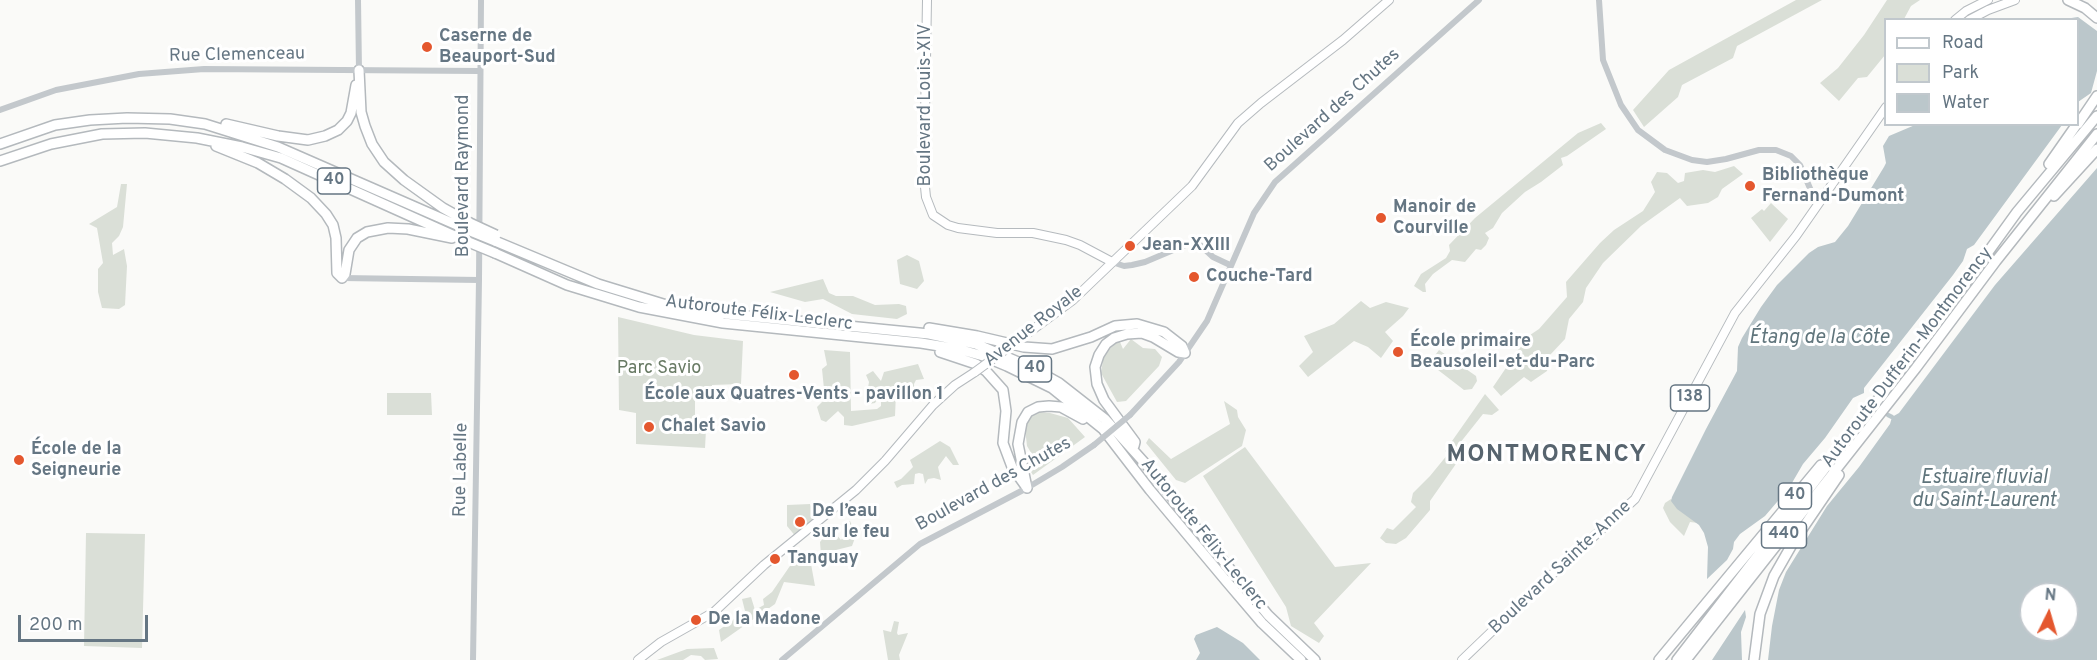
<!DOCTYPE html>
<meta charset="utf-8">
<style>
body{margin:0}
#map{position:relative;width:2097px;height:660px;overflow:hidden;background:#fafaf8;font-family:Overpass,sans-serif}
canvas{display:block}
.legend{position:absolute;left:1884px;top:18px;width:195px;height:108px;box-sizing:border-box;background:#fff;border:2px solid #c1c8cd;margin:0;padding:8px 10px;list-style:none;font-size:18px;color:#657683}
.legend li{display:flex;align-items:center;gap:12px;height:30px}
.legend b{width:30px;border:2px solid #c1c8cd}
.north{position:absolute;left:2019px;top:582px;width:60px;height:60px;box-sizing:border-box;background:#fff;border:2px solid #c1c8cd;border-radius:50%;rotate:5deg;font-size:16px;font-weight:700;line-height:24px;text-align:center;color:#657683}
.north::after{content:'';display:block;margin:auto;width:21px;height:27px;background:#e4572e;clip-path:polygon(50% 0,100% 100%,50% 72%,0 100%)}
.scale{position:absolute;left:18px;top:615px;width:130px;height:27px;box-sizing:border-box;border:3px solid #657683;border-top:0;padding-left:8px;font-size:18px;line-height:21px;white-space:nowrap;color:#657683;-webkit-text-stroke:4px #fff;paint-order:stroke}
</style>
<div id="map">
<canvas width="2097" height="660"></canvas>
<ul class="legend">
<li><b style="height:8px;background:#fff"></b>Road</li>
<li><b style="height:16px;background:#dadfd7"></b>Park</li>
<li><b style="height:16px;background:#bbc7cb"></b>Water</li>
</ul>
<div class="north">N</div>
<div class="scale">200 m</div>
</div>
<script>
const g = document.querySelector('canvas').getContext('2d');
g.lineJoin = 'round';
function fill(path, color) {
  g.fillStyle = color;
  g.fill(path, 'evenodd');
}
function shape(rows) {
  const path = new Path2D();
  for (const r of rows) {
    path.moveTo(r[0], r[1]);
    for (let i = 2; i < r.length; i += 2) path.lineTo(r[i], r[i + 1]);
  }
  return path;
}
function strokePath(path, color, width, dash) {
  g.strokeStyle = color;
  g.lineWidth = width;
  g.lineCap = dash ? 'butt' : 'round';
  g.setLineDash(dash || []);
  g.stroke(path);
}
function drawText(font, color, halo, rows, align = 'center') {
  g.font = font + ' Overpass,sans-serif';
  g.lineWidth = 6;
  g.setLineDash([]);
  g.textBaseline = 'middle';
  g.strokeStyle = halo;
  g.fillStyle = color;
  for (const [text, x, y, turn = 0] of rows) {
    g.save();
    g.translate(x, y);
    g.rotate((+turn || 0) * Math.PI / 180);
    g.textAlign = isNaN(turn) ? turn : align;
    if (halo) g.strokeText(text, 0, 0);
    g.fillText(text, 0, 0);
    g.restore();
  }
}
fill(shape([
 [1796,0,1822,0,1737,46,1733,58,1682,85,1678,97,1644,127,1633,110,1669,70],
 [1887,0,1920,0,1911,6,1904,19,1886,20,1885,55,1867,77,1858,78,1839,101,1820,83,1838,68,1864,35],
 [1601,123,1606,129,1567,156,1561,158,1563,165,1541,182,1525,192,1502,213,1493,228,1485,233,1489,238,1486,245,1481,250,1476,249,1465,262,1452,260,1433,274,1425,284,1426,292,1423,292,1414,286,1421,274,1446,258,1450,251,1449,245,1475,218,1578,133],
 [1734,166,1743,174,1722,189,1718,197,1708,203,1687,206,1680,198,1641,226,1603,263,1586,288,1583,302,1569,319,1565,339,1550,355,1547,371,1531,382,1524,377,1501,396,1493,387,1527,337,1539,329,1567,297,1566,282,1600,243,1614,230,1643,211,1655,192,1651,182,1657,172,1667,173,1678,183,1684,181,1685,173,1703,170,1715,172],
 [121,184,127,184,123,227,119,236,112,243,113,255,124,249,127,266,125,305,119,309,102,308,98,292,98,269,103,263,97,228,89,224,117,207],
 [1771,203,1788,219,1770,242,1751,218,1762,209,1764,211],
 [907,255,919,261,924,281,917,289,900,284,897,260],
 [823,279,829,293,836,296,853,296,875,305,899,304,906,306,907,314,897,319,852,314,823,299,805,302,770,292],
 [1361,301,1370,308,1386,302,1409,308,1403,316,1385,332,1393,341,1381,358,1368,347,1354,341,1308,377,1299,366,1313,352,1304,336,1334,324],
 [618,317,694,335,743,341,741,384,712,385,712,389,695,390,695,424,701,430,706,430,705,448,636,444,636,413,619,410],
 [1131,339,1143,348,1155,349,1162,357,1159,366,1126,401,1117,402,1101,373,1104,354,1117,342,1120,342,1123,349],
 [824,350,850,352,851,411,877,409,881,406,881,398,878,398,875,403,869,404,866,399,869,382,866,375,873,371,881,381,884,372,918,364,924,379,916,380,914,384,915,401,904,400,903,388,899,389,896,393,895,416,852,426,844,425,844,417,838,411,826,422,821,420,817,407,825,399,822,369,827,365],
 [1439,350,1476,376,1477,381,1472,389,1464,390,1429,363],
 [387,393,431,393,432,415,387,415],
 [1485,394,1499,410,1492,415,1483,414,1460,443,1458,461,1430,501,1430,510,1406,538,1396,544,1386,543,1380,538,1387,528,1393,530,1416,507,1411,502,1413,493,1430,476,1448,454,1445,451],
 [1224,401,1237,410,1238,417,1246,430,1242,446,1185,483,1176,480,1146,443,1149,438,1171,459,1230,424],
 [1038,412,1050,413,1068,418,1085,437,1033,475,1024,461,1033,456,1027,446,1025,428,1027,418],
 [940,441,950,447,959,465,953,465,946,456,938,467,941,480,934,478,928,479,925,484,923,474,919,473,915,474,914,484,902,485,897,488,894,482,901,479,913,467,910,460],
 [1245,447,1335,567,1371,563,1314,623,1324,636,1319,643,1291,626,1286,607,1203,476],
 [1671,499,1698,523,1690,522,1684,536,1670,522,1663,508,1665,503],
 [810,504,818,521,797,538,787,526,787,505],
 [850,521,853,528,862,528,856,535,852,546,832,551,824,561,821,555,820,542,829,531,835,533,841,540,843,537,842,529,844,523],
 [86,533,145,534,142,648,84,646],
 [794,550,798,557,804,556,811,564,815,586,784,582,775,604,721,642,719,630,745,611,742,599,751,597,755,610,764,605,763,599,772,592,792,563,789,552],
 [894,621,899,622,897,633,898,635,908,633,899,655,900,660,888,660,883,630,891,632],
 [714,648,718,659,705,660,701,656,691,655,683,660,657,660,687,649]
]), '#dadfd7');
fill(shape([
 [2078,17,2097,31,2097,71,2091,93,2078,102,2078,20,2065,19],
 [1915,125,2062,125,1974,245,1967,249,1963,261,1953,275,1864,388,1864,393,1853,398,1825,438,1803,464,1789,488,1765,516,1740,534,1734,542,1733,549,1727,560,1707,579,1708,547,1704,533,1699,525,1677,509,1671,501,1672,497,1706,429,1737,371,1738,347,1742,338,1761,307,1777,285,1809,253,1818,247,1835,242,1848,226,1884,167,1886,163,1883,146,1889,136],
 [2097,168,2097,660,1768,660,1772,626,1779,590,1786,572,1827,506,1859,467,1890,424,1892,417,1899,413,1995,285],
 [2031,594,2067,594,2067,630,2031,630],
 [1745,610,1746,617,1741,632,1742,660,1712,660],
 [1217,627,1243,643,1260,660,1196,660,1200,653,1194,639,1196,635]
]), '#bbc7cb');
strokePath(shape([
 [1888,415,1892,417]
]), '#bbc7cb', 4.5);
const major = shape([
 [927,0,924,177,926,197,933,215,948,225,958,228,997,233,1033,233,1066,240,1080,245,1112,262],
 [1955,20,1966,11,1988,0],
 [1969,20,1988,10,2015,0],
 [1020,339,1073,300,1192,186,1238,123,1261,103,1343,40,1389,0],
 [638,660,661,642,714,612,764,565,856,490,885,461,933,405,955,385,975,372],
 [1462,660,1536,589,1635,499,1735,313,1796,236,1886,107]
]);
const highway = shape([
 [2068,0,2085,8,2097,18],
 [359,70,361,112,365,126,372,144,384,162,404,180,443,208,470,223],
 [226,124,278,136,308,140,325,136,338,130,347,121,351,113,356,85],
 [2078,124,2097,96],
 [0,144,55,125,90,120,127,118,170,119,205,124,278,147,468,230],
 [216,146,258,163,285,179,311,198,326,214,333,225,336,238,337,273,342,278],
 [0,161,51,144,102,134,145,133,197,138,242,147,281,158,466,241],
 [2049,164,2077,124],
 [2054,196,2097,149],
 [495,241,598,284,673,307,716,313,929,334,976,344,1032,368,1059,383,1105,419,1151,470,1193,524,1268,615,1315,660],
 [495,253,567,285,639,307,723,323,921,343,958,349,983,356,1007,366,1052,388,1103,429,1150,490,1227,582,1262,623,1301,660],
 [342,278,345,274,349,250,357,238,367,232,388,228,408,229,452,238],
 [929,328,977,336,1024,347,1052,349,1091,337,1115,326,1137,324,1164,332,1182,346,1185,353],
 [940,352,976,364,986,371,1003,390,1006,411,1003,443,1012,467,1027,488],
 [1134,446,1135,442,1104,400,1097,384,1095,367,1099,355,1106,344,1114,338,1127,334,1142,333,1153,337,1178,352,1185,353],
 [1027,488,1018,444,1022,422,1028,412,1038,407,1049,406,1061,407,1083,419],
 [1659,660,1821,465],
 [1677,660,1931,331,2017,212,2097,116],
 [1686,660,1916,368,1996,261,2097,134],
 [1754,660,1760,614,1774,576,1794,541,1839,475]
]);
strokePath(major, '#b5babe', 10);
strokePath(highway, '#b4b9bd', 12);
strokePath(shape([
 [358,0,359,70],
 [1599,0,1603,60,1621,105,1638,130,1665,150,1692,160,1707,162,1726,159,1759,150,1776,150,1791,156,1800,165,1812,193,1819,202],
 [0,110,56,90,139,74,204,69,479,71],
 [1112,262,1124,266,1132,265,1145,262,1190,243,1199,244,1213,257,1230,265],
 [342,278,479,280],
 [1130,415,1179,362,1207,321,1254,213,1275,182,1479,0],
 [473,660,479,280,481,0],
 [782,660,920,544,1027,488,1062,467,1094,445]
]), '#c3c8cc', 6);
strokePath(major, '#fff', 8);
strokePath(highway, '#fff', 9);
const majorBridge = shape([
 [975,372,1020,339]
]);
const highwayBridge = shape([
 [470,223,496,235],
 [468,230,495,241],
 [466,241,495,253]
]);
strokePath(majorBridge, '#b5babe', 10, []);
strokePath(highwayBridge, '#b4b9bd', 12, []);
strokePath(shape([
 [1094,445,1130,415]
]), '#c3c8cc', 6);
strokePath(majorBridge, '#fff', 8);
strokePath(highwayBridge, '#fff', 9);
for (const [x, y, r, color] of [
 [427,47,6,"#e4572e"],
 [1750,186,6,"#e4572e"],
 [1381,218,6,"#e4572e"],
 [1130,246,6,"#e4572e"],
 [1194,277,6,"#e4572e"],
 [1398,352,6,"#e4572e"],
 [794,375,6,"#e4572e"],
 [649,427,6,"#e4572e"],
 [19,460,6,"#e4572e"],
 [800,522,6,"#e4572e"],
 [775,559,6,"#e4572e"],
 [696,620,6,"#e4572e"]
]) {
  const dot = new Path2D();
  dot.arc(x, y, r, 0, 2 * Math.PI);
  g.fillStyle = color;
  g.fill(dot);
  strokePath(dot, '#fff', 2);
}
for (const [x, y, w] of [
 [334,181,33],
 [1035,369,33],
 [1690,398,39],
 [1795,496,33],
 [1784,535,45]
]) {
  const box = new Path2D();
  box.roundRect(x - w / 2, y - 13, w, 26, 4.5);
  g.fillStyle = '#fff';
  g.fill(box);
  strokePath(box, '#657683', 1.5);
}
drawText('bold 16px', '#657683', null, [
 ["40",334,181],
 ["40",1035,369],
 ["138",1690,398],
 ["40",1795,496],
 ["440",1784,535]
]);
drawText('bold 18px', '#657683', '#fff', [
 ["Caserne de",439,37],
 ["Beauport-Sud",439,58],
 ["Bibliothèque",1762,176],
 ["Fernand-Dumont",1762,197],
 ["Manoir de",1393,208],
 ["Courville",1393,229],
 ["Jean-XXIII",1142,246],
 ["Couche-Tard",1206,277],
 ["École primaire",1410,342],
 ["Beausoleil-et-du-Parc",1410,363],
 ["École aux Quatres-Vents - pavillon 1",794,395,"center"],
 ["Chalet Savio",661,427],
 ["École de la",31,450],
 ["Seigneurie",31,471],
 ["De l’eau",812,512],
 ["sur le feu",812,533],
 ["Tanguay",787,559],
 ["De la Madone",708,620]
], 'left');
drawText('18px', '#657683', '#fff', [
 ["Rue Clemenceau",237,56,-1],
 ["Boulevard Louis-XIV",926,105,-90],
 ["Boulevard des Chutes",1333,111,-42],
 ["Boulevard Raymond",464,176,-90],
 ["Autoroute Félix-Leclerc",759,314,7],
 ["Avenue Royale",1034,327,-38],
 ["Autoroute Dufferin-Montmorency",1908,358,-53],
 ["Rue Labelle",462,470,-89],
 ["Boulevard des Chutes",994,485,-29],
 ["Autoroute Félix-Leclerc",1203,535,51],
 ["Boulevard Sainte-Anne",1561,568,-43]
]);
drawText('18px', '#687a64', '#fff', [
 ["Parc Savio",659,369]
]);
drawText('italic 20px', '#60757c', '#fff', [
 ["Étang de la Côte",1819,339],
 ["Estuaire fluvial",1984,479],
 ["du Saint-Laurent",1984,502]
]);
g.letterSpacing = '1.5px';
drawText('bold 24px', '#57646e', '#fff', [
 ["MONTMORENCY",1547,456]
]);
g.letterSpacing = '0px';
</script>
